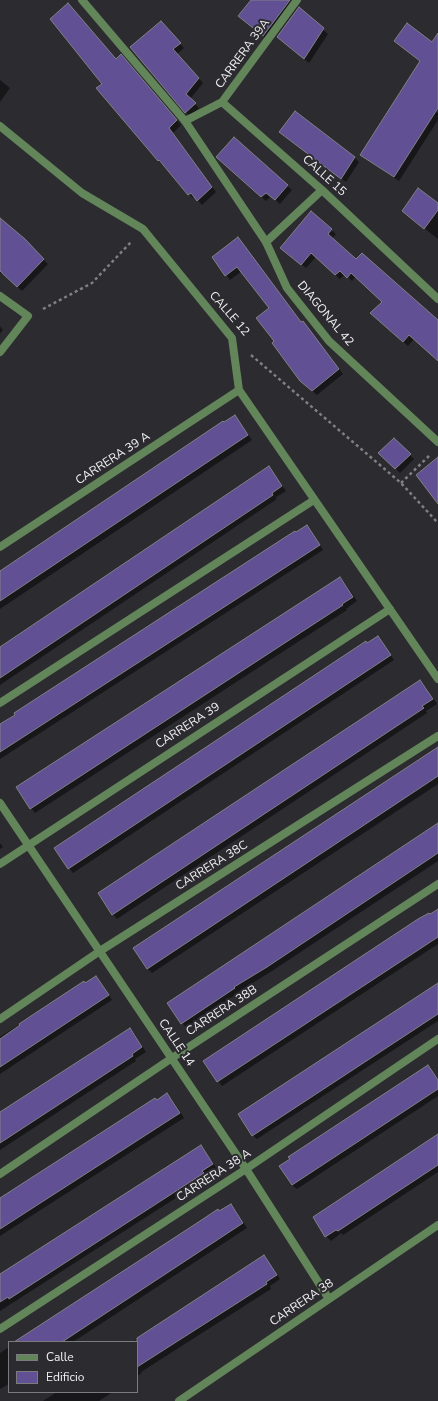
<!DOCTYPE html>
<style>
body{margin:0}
#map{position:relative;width:438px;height:1401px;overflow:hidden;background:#2c2b30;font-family:"Nunito Sans",sans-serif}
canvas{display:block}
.legend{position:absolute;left:8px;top:1341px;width:130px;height:52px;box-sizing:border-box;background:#2c2b30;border:1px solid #7b7a7e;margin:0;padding:5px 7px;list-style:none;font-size:12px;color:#f1f0f3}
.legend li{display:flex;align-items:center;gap:8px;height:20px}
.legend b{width:20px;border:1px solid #7b7a7e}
</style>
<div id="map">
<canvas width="438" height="1401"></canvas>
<ul class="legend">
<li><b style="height:5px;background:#628559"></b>Calle</li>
<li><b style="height:11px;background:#625094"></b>Edificio</li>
</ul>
</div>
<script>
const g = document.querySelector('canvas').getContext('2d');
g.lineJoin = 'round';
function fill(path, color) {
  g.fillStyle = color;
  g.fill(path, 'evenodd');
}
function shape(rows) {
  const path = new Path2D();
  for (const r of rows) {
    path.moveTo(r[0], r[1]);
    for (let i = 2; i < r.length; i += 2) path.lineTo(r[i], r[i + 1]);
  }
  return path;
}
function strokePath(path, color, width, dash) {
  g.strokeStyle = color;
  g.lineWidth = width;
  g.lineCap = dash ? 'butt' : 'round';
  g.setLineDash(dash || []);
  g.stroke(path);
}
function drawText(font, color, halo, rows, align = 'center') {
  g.font = font + ' "Nunito Sans",sans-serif';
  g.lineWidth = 4;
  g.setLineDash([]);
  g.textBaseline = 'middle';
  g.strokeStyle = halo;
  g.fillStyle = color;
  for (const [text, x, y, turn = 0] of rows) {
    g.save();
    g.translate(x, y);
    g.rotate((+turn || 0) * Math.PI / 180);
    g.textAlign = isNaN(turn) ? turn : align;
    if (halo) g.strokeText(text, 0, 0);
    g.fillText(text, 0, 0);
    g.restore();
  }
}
fill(shape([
 [254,0,293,0,268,40,246,22],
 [299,9,328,34,309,63,283,41],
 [160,23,184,48,177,54,203,83,190,99,199,108,190,116,186,112],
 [438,48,438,91,436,111,438,113,438,120,399,181,366,159,362,155,421,61],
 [116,60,126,60,181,125,173,133,216,192,202,205,195,197,193,198,189,194,164,164,163,165,158,161,98,88,103,84],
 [0,80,10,88,0,102],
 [285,136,354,157,359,162,346,182],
 [234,139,292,190,280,204,271,196,266,201,222,162],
 [438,204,438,239,407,215],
 [0,219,48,264,22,291,3,273,1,274,0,273],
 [331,230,336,234,332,239,356,261,438,322,438,360,414,339,408,346,376,317,383,302,356,276,352,281,345,274,340,279,316,257,306,268,281,248],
 [238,238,302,323,307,327,343,374,317,395,306,386,276,341,270,308,242,271,230,280,213,257],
 [0,326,3,330,0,334],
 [235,417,252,440,0,609,0,572],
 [394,439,414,459,400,473,380,453],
 [269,468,286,491,275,498,277,499,0,685,0,648],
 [307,527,311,531,323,550,0,759,0,724,285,538,296,534],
 [340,578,345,583,357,601,346,609,347,610,35,813,31,808],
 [382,642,394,660,73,873,69,868,367,644],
 [420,681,425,686,437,704,426,711,427,713,117,919,113,914],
 [438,747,438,784,152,973,148,969],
 [438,824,438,861,272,971,238,992,238,993,186,1027,182,1023],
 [0,843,3,847,0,849],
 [438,908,438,944,222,1086,218,1081,204,1061],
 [96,977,100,982,112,1000,0,1074,0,1037,84,982,85,984],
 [438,984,438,1021,257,1139,252,1135],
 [129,1029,134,1033,146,1052,135,1059,136,1061,0,1150,0,1114],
 [428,1066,438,1079,438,1096,297,1189,292,1185],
 [167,1094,172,1099,184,1118,0,1236,0,1199],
 [438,1136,438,1172,343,1235,341,1233,331,1241,326,1236],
 [201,1146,205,1151,217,1169,206,1176,207,1178,0,1311,0,1275],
 [230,1205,235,1209,247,1228,73,1342,17,1342],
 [264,1256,268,1261,280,1279,270,1286,271,1289,141,1372,142,1373,137,1376,137,1342,133,1342],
 [9,1347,9,1384,0,1389,0,1353],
 [57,1392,113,1392,99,1401,43,1401]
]), '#0007');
const building = shape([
 [251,0,290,0,263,36,238,16,251,0],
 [68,3,116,59,121,54,177,120,169,128,212,187,197,201,191,193,188,195,159,160,158,161,96,88,102,84,50,19,68,3],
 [299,7,324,28,304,59,277,37,299,7],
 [161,21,181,43,173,49,199,78,186,94,196,103,185,113,130,47,161,21],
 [407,23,432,42,438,33,438,108,394,177,360,155,420,61,394,41,407,23],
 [295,111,355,157,341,179,279,132,295,111],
 [234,137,288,185,275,200,266,193,261,197,216,157,234,137],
 [418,188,438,203,438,210,424,229,402,211,418,188],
 [311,211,332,229,328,234,356,259,362,253,438,320,438,361,409,335,403,342,370,313,382,302,351,273,347,278,340,271,335,275,311,253,301,265,280,248,311,211],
 [0,218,25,239,44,259,17,287,0,271,0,218],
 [238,237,301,322,303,321,339,369,312,391,300,381,272,343,274,341,256,318,269,308,237,267,225,276,212,257,238,237],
 [235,415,248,435,0,601,0,571,223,421,224,422,235,415],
 [394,438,411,454,395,469,378,453,394,438],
 [438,457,438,504,416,475,438,457],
 [269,466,282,486,272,493,273,495,0,678,0,647,269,466],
 [307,525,320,545,0,752,0,724,15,715,14,713,284,538,295,531,296,532,307,525],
 [340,577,353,597,342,604,343,605,30,809,16,787,340,577],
 [378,636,391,655,68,869,54,848,366,641,367,643,378,636],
 [420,680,433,699,422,706,424,708,112,915,98,893,420,680],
 [438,747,438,776,147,969,133,948,438,747],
 [438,823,438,853,267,967,234,987,235,988,181,1024,167,1003,438,823],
 [438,909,438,937,217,1082,203,1061,418,919,429,913,430,914,438,909],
 [96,976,109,995,0,1067,0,1039,20,1025,19,1024,37,1012,84,981,85,983,96,976],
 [438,983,438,1014,252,1136,238,1114,438,983],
 [130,1028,142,1047,132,1054,133,1056,0,1143,0,1112,130,1028],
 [428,1065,438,1080,438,1089,292,1185,279,1166,290,1159,288,1157,428,1065],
 [167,1093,180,1113,0,1229,0,1198,155,1098,157,1100,167,1093],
 [438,1134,438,1165,338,1231,336,1230,325,1237,313,1217,438,1134],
 [201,1145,213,1164,202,1171,204,1173,9,1299,8,1297,0,1302,0,1274,201,1145],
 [231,1204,243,1223,62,1342,14,1342,197,1223,218,1209,219,1211,231,1204],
 [264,1255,277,1275,266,1282,267,1284,137,1367,137,1338,264,1255]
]);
fill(building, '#625094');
strokePath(building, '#818085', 1);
strokePath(shape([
 [43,309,92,283,132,241],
 [251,355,401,483,438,523],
 [401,483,430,455]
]), '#807f83', 2.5, [3, 3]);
strokePath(shape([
 [185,121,266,242]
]), '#628559', 8);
strokePath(shape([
 [82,0,185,121,222,102,297,0],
 [222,102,322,190,438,299],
 [0,126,82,193,143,229,232,338,239,390,438,679],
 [322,190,266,242,287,288,329,341,438,442],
 [0,296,28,316,0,352],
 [0,547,239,390],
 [0,703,314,500],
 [0,803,246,1169,329,1299],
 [0,864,390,609],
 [0,1019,100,951,438,736],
 [0,1174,172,1058,438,884],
 [0,1329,246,1169,438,1039],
 [179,1401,438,1225]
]), '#628559', 8);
drawText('12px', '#f1f0f3', '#2c2b30', [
 ["CARRERA 39A",243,54,-54],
 ["CALLE 15",324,176,42],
 ["CALLE 12",229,314,49],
 ["DIAGONAL 42",325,314,50],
 ["CARRERA 39 A",113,459,-33],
 ["CARRERA 39",188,726,-33],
 ["CARRERA 38C",212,866,-32],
 ["CARRERA 38B",222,1011,-33],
 ["CALLE 14",176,1043,56],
 ["CARRERA 38 A",214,1176,-33],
 ["CARRERA 38",302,1303,-34]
]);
</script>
